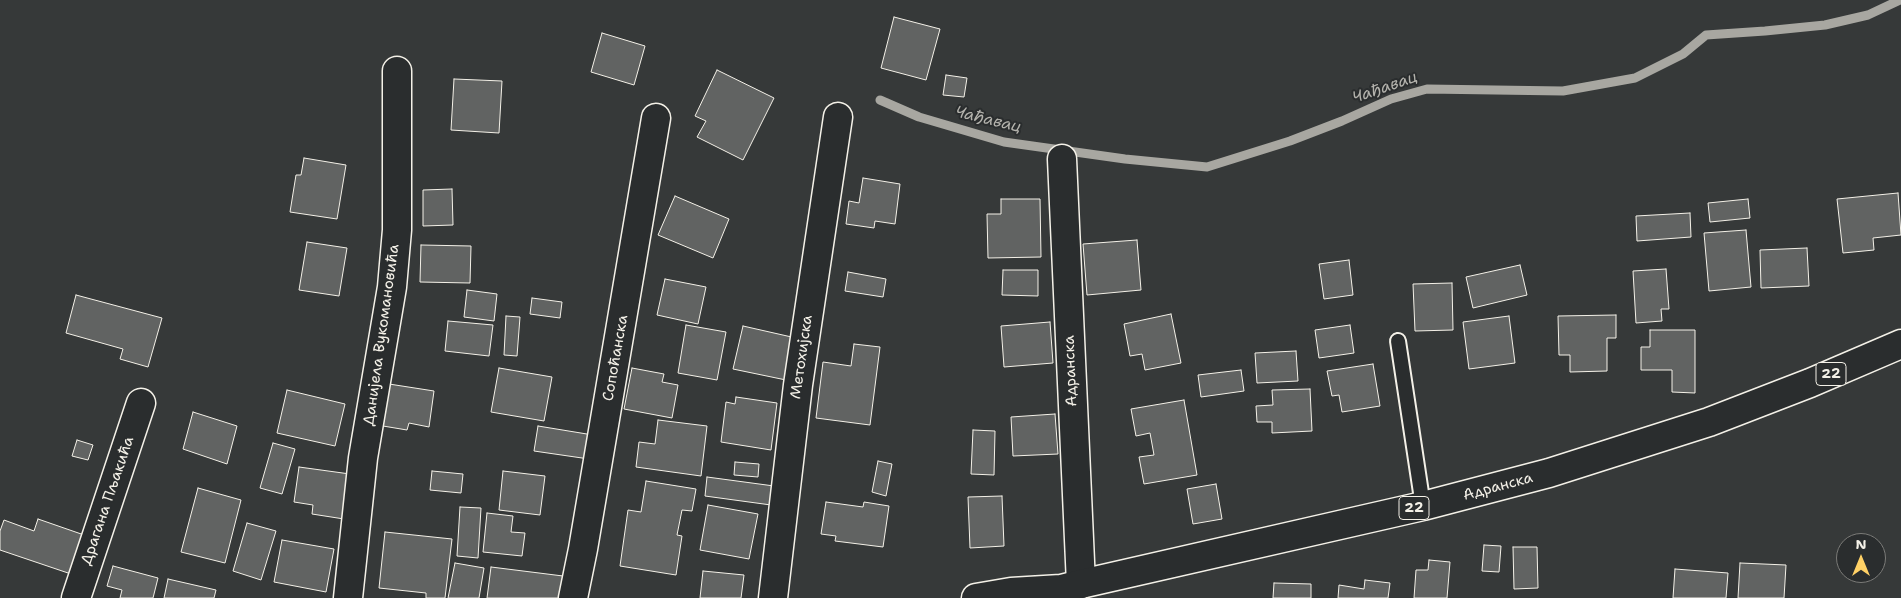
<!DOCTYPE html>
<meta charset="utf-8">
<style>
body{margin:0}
#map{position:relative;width:1901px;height:598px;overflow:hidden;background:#363939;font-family:"Shantell Sans",sans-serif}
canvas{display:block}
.north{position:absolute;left:1836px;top:533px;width:50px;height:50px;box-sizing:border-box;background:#2a2d2e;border:1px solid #7b7b78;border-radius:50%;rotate:0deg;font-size:14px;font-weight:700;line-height:20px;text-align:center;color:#f4f1e8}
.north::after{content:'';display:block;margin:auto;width:18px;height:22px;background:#ffd166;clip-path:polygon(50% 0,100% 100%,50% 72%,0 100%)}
</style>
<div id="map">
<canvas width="1901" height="598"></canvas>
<div class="north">N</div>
</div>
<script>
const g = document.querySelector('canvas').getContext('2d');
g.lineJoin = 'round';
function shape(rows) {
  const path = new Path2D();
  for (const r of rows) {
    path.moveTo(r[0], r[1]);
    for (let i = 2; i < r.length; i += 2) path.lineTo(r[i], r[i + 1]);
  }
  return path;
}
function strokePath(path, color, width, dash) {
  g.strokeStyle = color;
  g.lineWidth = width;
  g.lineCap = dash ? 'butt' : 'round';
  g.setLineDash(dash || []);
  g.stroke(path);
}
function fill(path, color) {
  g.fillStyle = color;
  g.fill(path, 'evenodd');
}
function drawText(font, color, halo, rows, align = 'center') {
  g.font = font + ' "Shantell Sans",sans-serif';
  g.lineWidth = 4;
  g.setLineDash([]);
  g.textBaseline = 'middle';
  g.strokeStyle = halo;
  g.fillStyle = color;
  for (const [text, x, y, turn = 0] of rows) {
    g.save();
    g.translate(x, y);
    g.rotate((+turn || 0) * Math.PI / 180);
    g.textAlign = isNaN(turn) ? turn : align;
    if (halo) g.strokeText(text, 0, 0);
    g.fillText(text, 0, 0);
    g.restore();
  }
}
strokePath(shape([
 [880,100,919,117,1004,142,1125,159,1207,167,1290,141,1342,121,1391,99,1427,89,1563,91,1635,78,1683,54,1706,35,1765,31,1825,25,1868,15,1900,0]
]), '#a8a7a1', 9);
const building = shape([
 [894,17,940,29,926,80,881,68,894,17],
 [602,33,645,46,634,85,591,72,602,33],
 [717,70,774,98,743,160,697,137,706,121,695,116,717,70],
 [946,75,967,78,964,97,943,95,946,75],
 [454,79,502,81,499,133,451,130,454,79],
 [304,158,346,165,337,219,290,212,296,175,301,175,304,158],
 [863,178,900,184,895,224,875,221,874,228,846,224,849,201,859,203,863,178],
 [452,189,453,225,423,226,423,190,452,189],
 [1898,193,1901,235,1873,238,1874,250,1843,253,1837,199,1898,193],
 [675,196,729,219,713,258,658,235,675,196],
 [1001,199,1040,199,1041,257,988,258,987,214,1001,214,1001,199],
 [1748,199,1750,218,1710,222,1708,203,1748,199],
 [1690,213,1691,237,1637,241,1636,216,1690,213],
 [1746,230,1751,287,1709,291,1704,233,1746,230],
 [1137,240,1141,290,1087,295,1083,244,1137,240],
 [307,242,347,248,339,296,299,290,307,242],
 [421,245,471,246,470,283,420,282,421,245],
 [1807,248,1809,286,1761,288,1760,250,1807,248],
 [1349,260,1353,295,1324,299,1319,264,1349,260],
 [1520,265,1527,295,1473,308,1466,277,1520,265],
 [1666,269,1669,309,1661,309,1662,321,1636,323,1633,271,1666,269],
 [1003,270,1038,270,1038,296,1002,295,1003,270],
 [848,272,886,279,883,297,845,291,848,272],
 [665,279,706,287,698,324,657,315,665,279],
 [1452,283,1453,330,1415,331,1413,284,1452,283],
 [467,290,497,294,494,321,464,317,467,290],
 [76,295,162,318,148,367,120,359,123,349,66,333,76,295],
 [532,298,562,302,560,318,530,314,532,298],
 [1171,314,1181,363,1145,370,1142,354,1130,356,1124,324,1171,314],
 [1616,315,1616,338,1607,338,1607,371,1570,372,1570,355,1559,355,1558,316,1616,315],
 [506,316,520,317,517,356,504,355,506,316],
 [1509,316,1515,363,1469,369,1463,322,1509,316],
 [448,321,493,325,489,356,445,351,448,321],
 [1050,322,1053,363,1004,367,1001,326,1050,322],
 [686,325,726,332,717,380,678,373,686,325],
 [1350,325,1354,353,1319,358,1315,330,1350,325],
 [743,326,796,338,786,380,733,369,743,326],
 [1650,330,1695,330,1695,393,1672,392,1672,370,1641,370,1641,347,1650,347,1650,330],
 [854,344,880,347,870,425,816,418,823,362,851,366,854,344],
 [1296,351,1298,381,1257,383,1255,353,1296,351],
 [1373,364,1380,406,1342,412,1339,395,1332,396,1327,371,1373,364],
 [499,368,552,377,544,421,491,412,499,368],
 [632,368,664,374,662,382,678,385,672,418,624,409,632,368],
 [1241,370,1244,391,1201,397,1198,375,1241,370],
 [389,384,434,391,429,427,409,423,407,430,383,426,389,384],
 [1310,389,1312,431,1272,433,1272,422,1257,422,1256,406,1273,405,1272,390,1310,389],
 [287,390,345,404,335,446,277,433,287,390],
 [736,397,777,403,771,450,721,442,726,402,735,404,736,397],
 [1184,400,1197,475,1144,484,1139,457,1154,455,1150,433,1136,436,1131,409,1184,400],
 [193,412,237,426,227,464,183,449,193,412],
 [1055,414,1058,454,1013,456,1011,417,1055,414],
 [658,420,707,426,701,476,636,467,639,442,655,444,658,420],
 [538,426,593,435,589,459,534,451,538,426],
 [973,430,995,431,994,475,971,474,973,430],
 [77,440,93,445,88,460,72,456,77,440],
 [273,443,295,449,282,494,260,488,273,443],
 [878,461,892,464,886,496,872,492,878,461],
 [735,462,759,464,758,477,734,475,735,462],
 [299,467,350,474,344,519,312,514,313,505,294,502,299,467],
 [432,471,463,474,461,493,430,490,432,471],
 [503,471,545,476,540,515,499,510,503,471],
 [707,477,774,486,771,505,705,496,707,477],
 [646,481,696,489,692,511,682,510,677,535,682,536,676,575,620,566,628,510,641,512,646,481],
 [1216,484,1222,519,1193,524,1187,489,1216,484],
 [198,488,241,500,225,563,181,552,198,488],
 [1002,496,1004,546,970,548,968,497,1002,496],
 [826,502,863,507,864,502,889,506,883,547,835,541,836,536,821,534,826,502],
 [708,505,758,514,749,559,700,550,708,505],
 [460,507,481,508,478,558,457,556,460,507],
 [487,513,513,516,511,532,525,533,522,556,483,552,487,513],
 [38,519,87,536,74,575,0,550,0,531,4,520,34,531,38,519],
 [247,523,276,531,261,580,233,571,247,523],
 [385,532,452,539,445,598,426,598,426,593,379,588,385,532],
 [282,540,334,549,326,592,274,582,282,540],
 [1484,545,1501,546,1499,572,1482,571,1484,545],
 [1513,547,1537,547,1538,588,1514,589,1513,547],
 [1429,560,1450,562,1447,598,1414,598,1416,570,1428,570,1429,560],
 [455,563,484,568,479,598,448,598,455,563],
 [1740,563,1786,565,1784,598,1738,598,1740,563],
 [113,566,158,578,153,598,120,598,122,590,107,586,113,566],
 [491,567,563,576,560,598,487,598,491,567],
 [1675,569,1728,573,1726,598,1673,598,1675,569],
 [703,571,744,575,741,598,700,598,703,571],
 [168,579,216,590,214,598,164,598,168,579],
 [1365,580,1390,583,1388,598,1338,598,1339,585,1364,589,1365,580],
 [1274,583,1311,584,1311,598,1273,598,1274,583]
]);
fill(building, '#616362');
strokePath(building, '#f4f1e8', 1);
const service = shape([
 [1398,341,1423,506]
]);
const minor = shape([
 [1062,159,1081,584],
 [76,598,141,403],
 [348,598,363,458,392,287,397,230,397,71],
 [573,598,583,549,656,118],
 [773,598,798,385,838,117]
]);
const primary = shape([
 [976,598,1011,592,1061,589],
 [1043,598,1061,589,1081,584,1423,506,1549,473,1709,422,1810,383,1901,344]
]);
strokePath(service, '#f4f1e8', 18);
strokePath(minor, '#f4f1e8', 31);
strokePath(primary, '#f4f1e8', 31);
strokePath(service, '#2a2d2e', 14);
strokePath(minor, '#2a2d2e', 28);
strokePath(primary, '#2a2d2e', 28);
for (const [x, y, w] of [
 [1831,374,30],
 [1414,508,30]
]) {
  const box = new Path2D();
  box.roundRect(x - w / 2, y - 11.5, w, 23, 4);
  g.fillStyle = '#2a2d2e';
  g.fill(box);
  strokePath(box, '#f4f1e8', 1);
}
drawText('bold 14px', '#f4f1e8', null, [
 ["22",1831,374],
 ["22",1414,508]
]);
drawText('15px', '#f4f1e8', '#2a2d2e', [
 ["Данијела Вукомановића",382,335,-82],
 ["Метохијска",802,357,-82],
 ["Сопоћанска",616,358,-80],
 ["Адранска",1071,371,-92],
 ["Адранска",1498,487,-15],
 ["Драгана Пљакића",108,501,-71]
]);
drawText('italic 16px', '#b4b3ad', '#2a2d2e', [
 ["Чађавац",1385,88,-19],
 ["Чађавац",988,120,14]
]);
</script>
